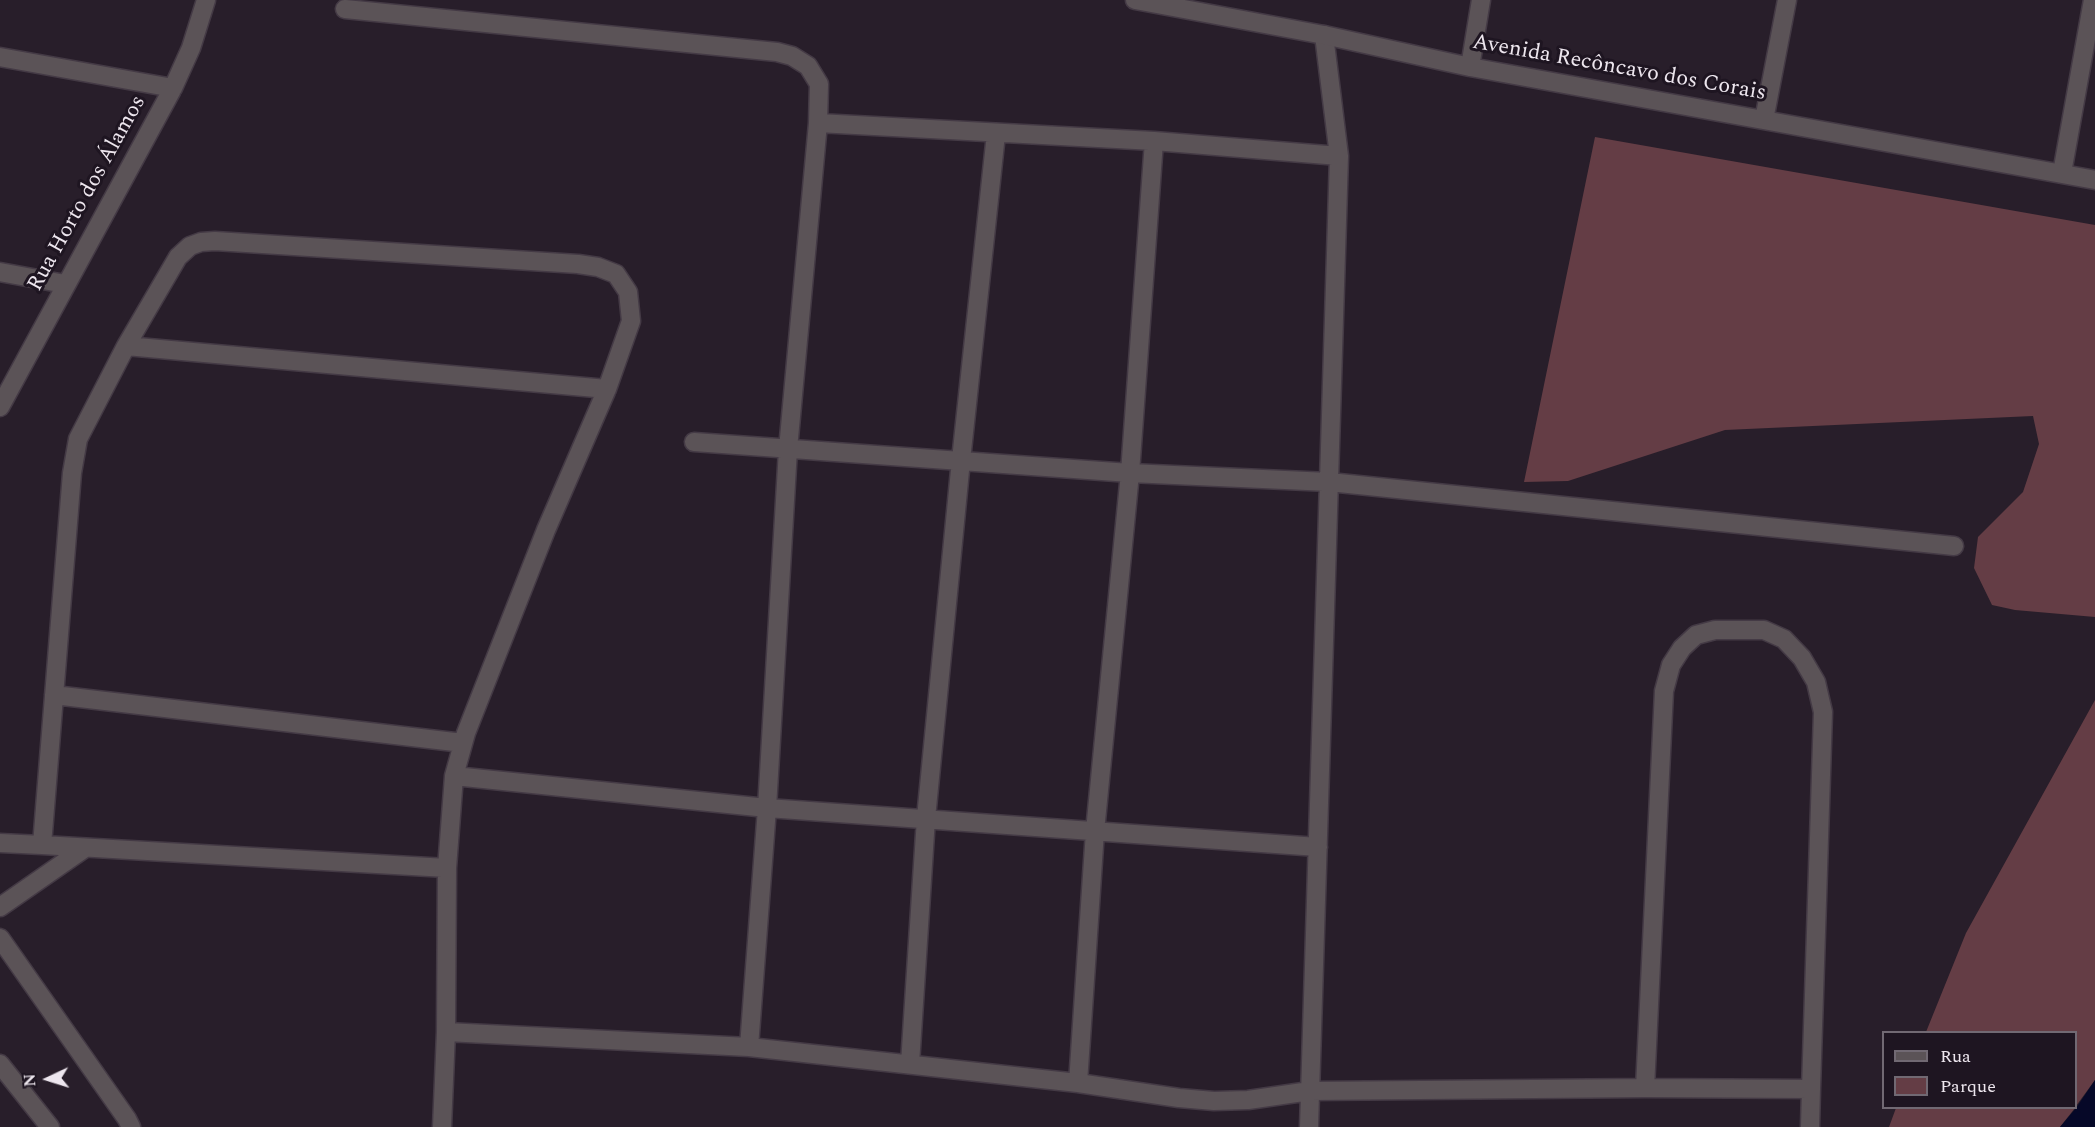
<!DOCTYPE html>
<meta charset="utf-8">
<style>
body{margin:0}
#map{position:relative;width:2095px;height:1127px;overflow:hidden;background:#281e2a;font-family:Spectral,serif}
canvas{display:block}
.legend{position:absolute;left:1882px;top:1031px;width:195px;height:78px;box-sizing:border-box;background:#1e1521;border:2px solid #716973;margin:0;padding:8px 10px;list-style:none;font-size:18px;color:#ede6ee}
.legend li{display:flex;align-items:center;gap:12px;height:30px}
.legend b{width:30px;border:2px solid #716973}
.north{position:absolute;left:18px;top:1049px;width:60px;height:60px;-webkit-text-stroke:4px #1e1521;paint-order:stroke;rotate:266deg;font-size:16px;font-weight:700;line-height:24px;text-align:center;color:#ede6ee}
.north::after{content:'';display:block;margin:auto;width:21px;height:27px;background:#ede6ee;clip-path:polygon(50% 0,100% 100%,50% 72%,0 100%)}
</style>
<div id="map">
<canvas width="2095" height="1127"></canvas>
<ul class="legend">
<li><b style="height:8px;background:#5b5357"></b>Rua</li>
<li><b style="height:16px;background:#643d45"></b>Parque</li>
</ul>
<div class="north">N</div>
</div>
<script>
const g = document.querySelector('canvas').getContext('2d');
g.lineJoin = 'round';
function fill(path, color) {
  g.fillStyle = color;
  g.fill(path, 'evenodd');
}
function shape(rows) {
  const path = new Path2D();
  for (const r of rows) {
    path.moveTo(r[0], r[1]);
    for (let i = 2; i < r.length; i += 2) path.lineTo(r[i], r[i + 1]);
  }
  return path;
}
function strokePath(path, color, width, dash) {
  g.strokeStyle = color;
  g.lineWidth = width;
  g.lineCap = dash ? 'butt' : 'round';
  g.setLineDash(dash || []);
  g.stroke(path);
}
function drawText(font, color, halo, rows, align = 'center') {
  g.font = font + ' Spectral,serif';
  g.lineWidth = 6;
  g.setLineDash([]);
  g.textBaseline = 'middle';
  g.strokeStyle = halo;
  g.fillStyle = color;
  for (const [text, x, y, turn = 0] of rows) {
    g.save();
    g.translate(x, y);
    g.rotate((+turn || 0) * Math.PI / 180);
    g.textAlign = isNaN(turn) ? turn : align;
    if (halo) g.strokeText(text, 0, 0);
    g.fillText(text, 0, 0);
    g.restore();
  }
}
fill(shape([
 [1595,137,2095,225,2095,617,2015,610,1992,605,1974,568,1978,537,2023,492,2039,444,2033,416,1725,430,1568,481,1524,482],
 [2095,700,2095,1080,2076,1106,2076,1032,1926,1032,1966,933],
 [1896,1108,2075,1108,2060,1127,1889,1127]
]), '#643d45');
fill(shape([
 [2095,1080,2095,1127,2060,1127,2076,1108]
]), '#060828');
const lane = shape([
 [345,9,777,52,792,56,808,66,819,84,818,123,788,449,767,808,749,1047],
 [1324,35,1339,156],
 [818,123,1154,141,1339,156,1309,1127],
 [126,346,607,389],
 [694,442,1130,473,1329,482,1954,546],
 [54,695,463,743],
 [454,776,767,808,1318,847],
 [0,843,42,845],
 [0,907,85,848],
 [0,938,127,1119,131,1127],
 [446,1032,749,1047,1078,1083,1179,1098,1214,1101,1248,1100,1310,1091,1645,1088,1811,1089,1810,1127],
 [0,1064,50,1127],
 [910,1064,926,818,961,460,996,134],
 [1078,1083,1095,831,1130,473,1154,141],
 [1645,1088,1664,691,1671,665,1682,648,1696,635,1715,630,1764,630,1784,639,1802,658,1816,682,1823,712,1811,1089],
 [442,1127,446,1032,447,868,454,776,466,733,546,530,607,389,631,321,628,292,616,274,598,267,578,264,215,241,201,242,190,246,178,257,126,346,78,439,72,473,42,845,447,868]
]);
const street = shape([
 [1135,0,1324,35,1470,67,2095,180],
 [0,57,173,88],
 [1470,67,1481,0],
 [1764,120,1787,0],
 [2062,173,2093,0],
 [0,272,65,284],
 [0,407,173,88,191,48,206,0]
]);
strokePath(lane, '#443a45', 21);
strokePath(street, '#443a45', 21);
strokePath(lane, '#5b5357', 18);
strokePath(street, '#5b5357', 18);
drawText('22px', '#ede6ee', '#1e1521', [
 ["Avenida Recôncavo dos Corais",1619,69,10],
 ["Rua Horto dos Álamos",88,194,-61]
]);
</script>
